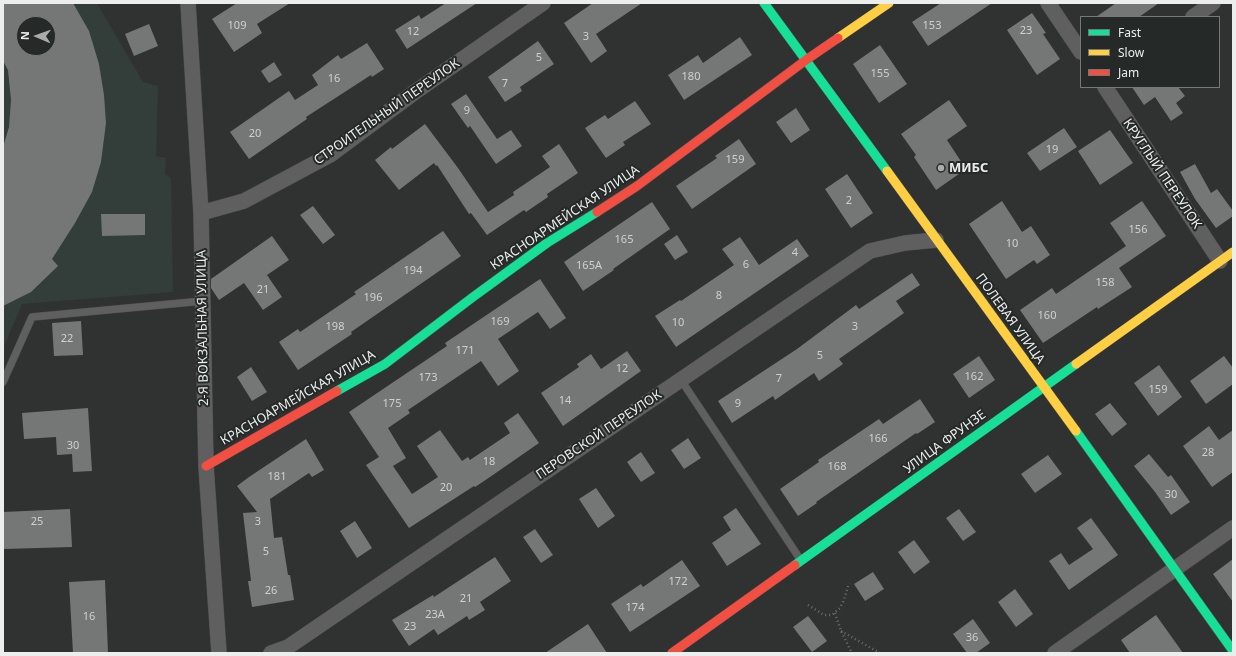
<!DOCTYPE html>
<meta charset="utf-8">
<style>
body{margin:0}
#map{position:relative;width:1236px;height:656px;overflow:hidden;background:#303231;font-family:"Noto Sans",sans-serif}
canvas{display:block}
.frame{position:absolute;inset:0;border:4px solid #ebeeed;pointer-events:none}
.legend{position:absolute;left:1080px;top:16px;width:140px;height:72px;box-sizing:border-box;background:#252928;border:1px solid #747877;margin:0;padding:5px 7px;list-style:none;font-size:12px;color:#ebeeed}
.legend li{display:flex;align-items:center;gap:8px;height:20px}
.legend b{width:20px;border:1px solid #747877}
.north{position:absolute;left:16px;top:16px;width:40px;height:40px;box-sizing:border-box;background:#252928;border:1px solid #747877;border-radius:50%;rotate:272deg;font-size:11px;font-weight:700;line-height:16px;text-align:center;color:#ebeeed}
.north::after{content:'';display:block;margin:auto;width:14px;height:18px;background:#aaacab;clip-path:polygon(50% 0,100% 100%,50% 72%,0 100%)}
</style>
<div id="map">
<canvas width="1236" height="656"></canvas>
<div class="frame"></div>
<ul class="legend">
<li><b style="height:5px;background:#16e098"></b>Fast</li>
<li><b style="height:5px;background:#ffcf43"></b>Slow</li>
<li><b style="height:5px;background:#f24e42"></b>Jam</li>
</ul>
<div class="north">N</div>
</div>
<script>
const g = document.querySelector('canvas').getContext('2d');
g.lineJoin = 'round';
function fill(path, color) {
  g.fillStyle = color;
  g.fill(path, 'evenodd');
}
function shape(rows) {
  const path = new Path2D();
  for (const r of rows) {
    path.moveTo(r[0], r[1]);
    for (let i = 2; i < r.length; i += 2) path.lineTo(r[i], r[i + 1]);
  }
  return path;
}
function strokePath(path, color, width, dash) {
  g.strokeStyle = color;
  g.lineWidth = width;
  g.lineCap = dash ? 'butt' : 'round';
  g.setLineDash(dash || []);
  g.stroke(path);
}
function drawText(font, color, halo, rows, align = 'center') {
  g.font = font + ' "Noto Sans",sans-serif';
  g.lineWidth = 4;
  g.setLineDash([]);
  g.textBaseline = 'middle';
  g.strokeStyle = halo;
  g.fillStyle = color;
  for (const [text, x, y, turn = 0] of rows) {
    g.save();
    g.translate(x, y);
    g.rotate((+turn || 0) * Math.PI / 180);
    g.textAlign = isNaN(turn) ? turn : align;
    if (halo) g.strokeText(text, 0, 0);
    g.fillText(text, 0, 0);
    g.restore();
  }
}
fill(shape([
 [3,3,97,3,143,82,158,86,156,156,166,158,165,174,171,178,173,292,22,304,3,349],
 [24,24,48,24,48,48,24,48]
]), '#333d3a');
fill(shape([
 [3,3,73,3,89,31,99,64,104,95,106,123,101,162,92,192,75,223,52,259,58,266,31,292,3,306,3,147,9,127,11,100,8,70,3,61],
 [24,24,48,24,48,48,24,48],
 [237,3,290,3,257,24,262,33,234,52,212,19],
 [446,3,477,3,407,49,395,30,419,15,421,19],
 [593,3,642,3,596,34,607,51,591,63,564,23],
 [941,3,992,3,928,46,912,22],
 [1116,3,1159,3,1139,17,1096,17],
 [1032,13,1046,33,1043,34,1060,59,1037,75,1007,30],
 [149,24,158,46,134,56,125,34],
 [740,37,752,55,684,100,668,75,698,55,703,63],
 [538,41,554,64,520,87,522,91,505,102,488,77],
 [367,43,384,69,372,77,371,75,306,117,307,119,249,159,230,132,289,91,295,100,318,85,312,75,338,55,341,59],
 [880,45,907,84,879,103,853,64],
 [274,62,282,75,269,83,261,71],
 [1132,87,1178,87,1185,96,1176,103,1183,113,1171,121,1155,97,1144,105],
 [466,94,497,139,511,130,522,146,496,164,470,126,468,128,451,104],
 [949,100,967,126,947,140,966,169,936,190,914,157,916,155,901,134],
 [635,101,651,124,623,142,625,145,606,158,585,128,605,115,608,119],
 [796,108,810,130,791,143,776,122],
 [425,124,458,168,488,212,514,195,513,192,550,167,542,156,559,144,578,173,547,194,548,197,526,212,524,210,487,235,471,213,469,214,437,165,436,166,434,163,399,190,375,160,391,147,392,149],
 [1064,128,1077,147,1040,171,1027,153],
 [1110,130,1133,163,1100,185,1078,151],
 [739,139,756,164,692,209,676,186,717,158,715,156],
 [1195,164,1211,193,1217,189,1233,211,1233,216,1216,228,1195,199,1180,172],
 [847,174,873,213,851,228,825,189],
 [1002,201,1022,232,1031,226,1050,255,1037,264,1034,260,1006,279,969,224],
 [1142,201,1166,236,1119,268,1132,287,1098,309,1097,307,1043,343,1020,310,1052,288,1056,294,1126,246,1110,223],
 [652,202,670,229,613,269,614,270,583,291,564,262],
 [313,206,335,235,323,244,300,215],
 [101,214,145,214,145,235,102,236],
 [443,231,461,256,351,332,352,334,298,370,279,342,298,329,300,332,356,294,354,292],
 [677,235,688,252,675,260,664,244],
 [272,236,289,260,267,275,282,297,263,310,244,283,219,300,211,288,211,279],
 [740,237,759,265,797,239,809,256,676,347,655,316,680,300,681,301,734,265,722,249],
 [912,273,920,285,896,301,904,313,839,359,843,364,819,381,814,373,775,400,773,396,732,423,718,401,797,349,856,305,859,309],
 [540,279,566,318,550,329,538,312,498,339,519,371,498,386,481,361,408,410,410,413,388,428,406,458,393,466,412,494,438,477,417,446,440,430,462,461,468,457,470,460,510,433,504,423,518,413,539,443,490,477,475,487,474,486,409,528,366,465,379,457,349,412,447,346,445,343],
 [81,321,83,355,54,356,52,323],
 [627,351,641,371,563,426,541,393,579,367,577,364,591,354,601,369],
 [979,356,995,380,969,398,953,374],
 [1224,356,1233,368,1233,384,1206,404,1190,381],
 [1159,365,1182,397,1158,416,1134,383],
 [251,367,267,392,252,401,237,377],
 [920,399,935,422,917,434,916,433,816,502,817,503,798,516,780,489,819,462,818,460,879,419,883,424],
 [1110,403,1127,424,1112,436,1095,414],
 [88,408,92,471,73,472,72,454,57,455,56,437,24,439,22,413],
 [1209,426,1219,440,1233,430,1233,472,1212,487,1183,446],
 [688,438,701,458,684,469,671,450],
 [306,439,324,470,312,477,309,473,270,499,274,538,282,537,288,575,290,575,294,600,252,607,248,581,251,581,243,513,257,512,237,486,249,477],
 [641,452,655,473,641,482,627,462],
 [1149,454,1168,477,1171,475,1190,502,1171,515,1155,492,1134,466],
 [1048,455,1062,474,1035,493,1021,474],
 [596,488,615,516,598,528,579,499],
 [736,508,761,544,727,566,712,543,731,530,723,517],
 [70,509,72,547,4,549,3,512],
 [959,509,976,532,963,541,946,518],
 [1091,518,1118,555,1069,590,1049,561,1061,553,1069,565,1093,549,1077,528],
 [355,521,372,548,357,558,340,531],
 [535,529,553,555,541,563,523,537],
 [914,540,930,562,914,574,898,552],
 [495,557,511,581,480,602,485,610,469,620,467,616,438,635,434,629,409,646,392,620,433,595,434,597],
 [1233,559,1233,602,1213,574],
 [682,560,700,586,630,632,611,604,641,584,643,587],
 [873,572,884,589,865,601,854,584],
 [105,580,108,653,73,653,69,582],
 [1015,589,1033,614,1016,627,998,602],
 [1156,615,1183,653,1130,653,1121,640],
 [808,616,827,641,812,652,793,627],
 [973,619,990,643,976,653,967,653,953,634],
 [588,624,607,653,545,653]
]), '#757776');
const lane = shape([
 [681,380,800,559],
 [3,382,32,317,203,301]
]);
const street = shape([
 [188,3,201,213,206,466,219,653],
 [1048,3,1081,52],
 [1193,17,1213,3],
 [1105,87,1220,261],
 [201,213,244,201,330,155,415,92,543,3],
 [271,653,288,647,870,251,905,243,936,240],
 [1055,653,1233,528]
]);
const fast = shape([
 [764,3,887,171],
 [337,391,385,364,473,297,547,243,597,212],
 [1076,431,1233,651],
 [795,565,1076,364]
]);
const slow = shape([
 [838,38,889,3],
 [887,171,1076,431],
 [1076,364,1233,252]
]);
const jam = shape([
 [597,212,637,186,806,60,838,38],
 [206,466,337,391],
 [672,653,795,565]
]);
strokePath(lane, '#4e504f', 8);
strokePath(street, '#4e504f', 16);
strokePath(fast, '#4e504f', 10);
strokePath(slow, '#4e504f', 10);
strokePath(jam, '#4e504f', 10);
strokePath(shape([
 [808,605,824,615,832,615,840,608,844,600,849,583],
 [835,613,841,631,852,653],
 [841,631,880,653]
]), '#6e6e6f', 2.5, [1, 3]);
strokePath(lane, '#5f5f5f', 7);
strokePath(street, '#5f5f5f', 15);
strokePath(fast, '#16e098', 9);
strokePath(slow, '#ffcf43', 9);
strokePath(jam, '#f24e42', 9);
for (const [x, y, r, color] of [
 [941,168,4,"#aaacab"]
]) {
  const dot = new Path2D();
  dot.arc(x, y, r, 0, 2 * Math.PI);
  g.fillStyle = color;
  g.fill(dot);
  strokePath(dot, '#252928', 1.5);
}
drawText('11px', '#ced0cf', null, [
 ["109",237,26],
 ["153",932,26],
 ["23",1026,31],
 ["12",413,32],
 ["3",586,37],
 ["5",539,58],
 ["155",880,74],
 ["180",691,77],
 ["16",334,79],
 ["7",505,84],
 ["9",467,111],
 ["20",255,134],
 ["19",1052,150],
 ["159",735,160],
 ["2",849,201],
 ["156",1138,230],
 ["165",624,240],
 ["10",1012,244],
 ["4",795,253],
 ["6",746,265],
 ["165А",589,266],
 ["194",413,271],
 ["158",1105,283],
 ["21",263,290],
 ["8",719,296],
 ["196",373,298],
 ["160",1047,316],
 ["169",500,322],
 ["10",678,323],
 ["198",335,327],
 ["3",855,327],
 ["22",67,339],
 ["171",465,351],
 ["5",820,356],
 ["12",622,369],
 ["162",974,377],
 ["173",428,378],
 ["7",779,379],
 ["159",1158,390],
 ["14",565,401],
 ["175",392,404],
 ["9",738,404],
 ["166",878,439],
 ["30",73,446],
 ["28",1208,453],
 ["18",489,462],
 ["168",837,467],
 ["181",277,477],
 ["20",446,488],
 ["30",1171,495],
 ["25",37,522],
 ["3",258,522],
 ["5",266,552],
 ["172",678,582],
 ["26",271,591],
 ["21",466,599],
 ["174",635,608],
 ["23А",435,615],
 ["16",89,617],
 ["23",410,627],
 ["36",972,638]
]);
drawText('13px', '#ebeeed', '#252928', [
 ["СТРОИТЕЛЬНЫЙ ПЕРЕУЛОК",387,112,-35],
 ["КРУГЛЫЙ ПЕРЕУЛОК",1162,174,56],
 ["КРАСНОАРМЕЙСКАЯ УЛИЦА",565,218,-34],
 ["ПОЛЕВАЯ УЛИЦА",1010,319,54],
 ["2-Я ВОКЗАЛЬНАЯ УЛИЦА",203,328,-91],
 ["КРАСНОАРМЕЙСКАЯ УЛИЦА",298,398,-30],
 ["ПЕРОВСКОЙ ПЕРЕУЛОК",599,435,-34],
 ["УЛИЦА ФРУНЗЕ",945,442,-36]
]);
drawText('bold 13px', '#ebeeed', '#252928', [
 ["МИБС",949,168]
], 'left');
</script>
